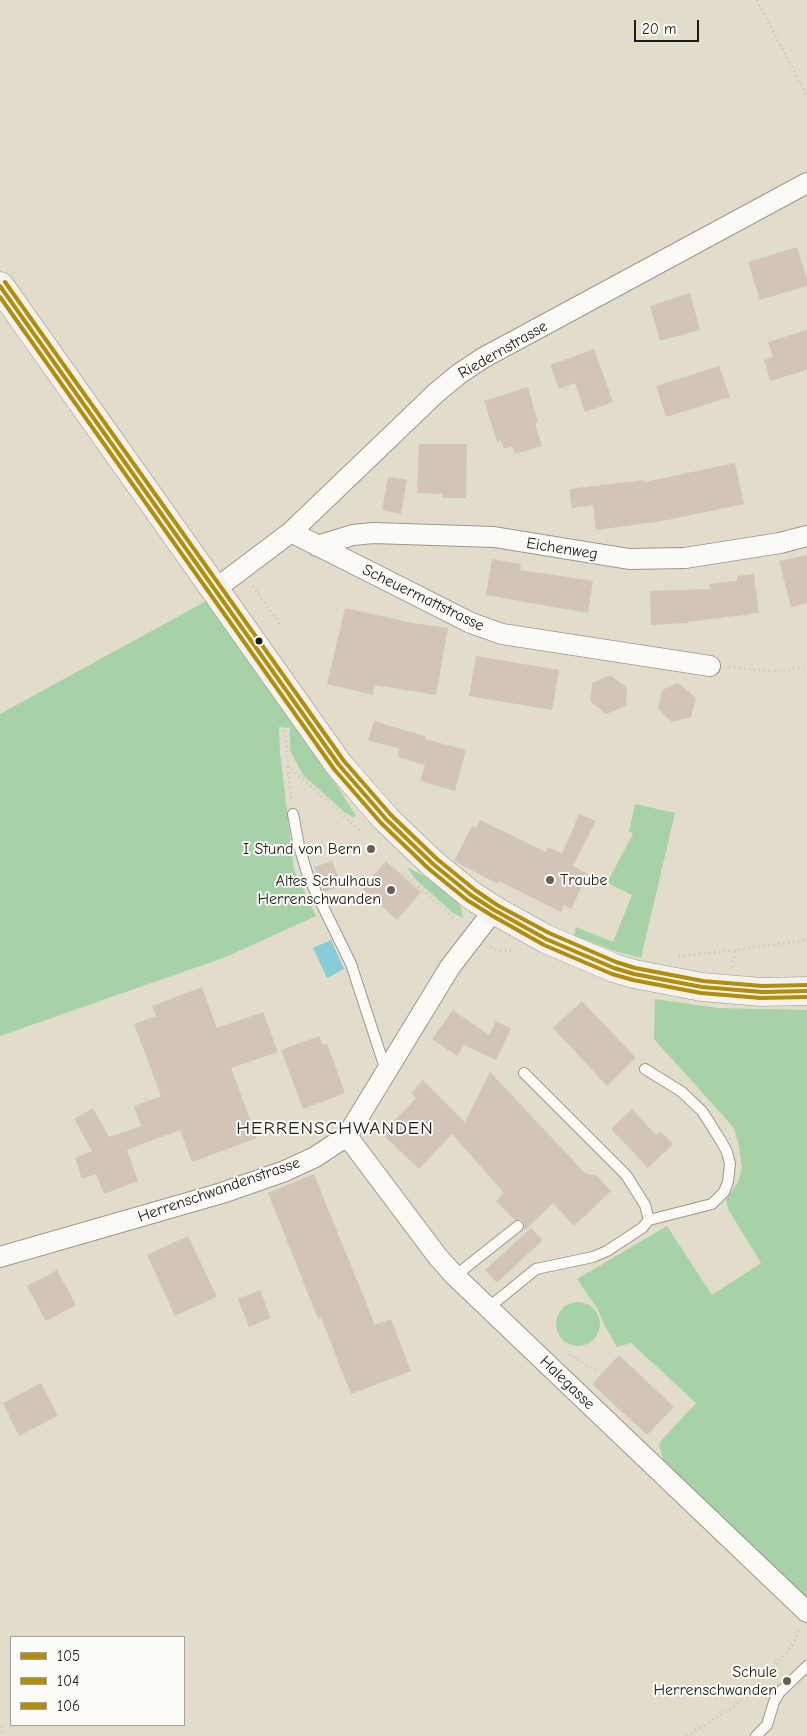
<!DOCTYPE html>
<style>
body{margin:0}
#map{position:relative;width:807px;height:1736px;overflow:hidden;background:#e2ddcb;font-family:"Comic Neue",sans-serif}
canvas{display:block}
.legend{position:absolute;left:10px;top:1636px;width:175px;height:90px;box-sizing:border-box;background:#fdfcf7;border:1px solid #a3a29f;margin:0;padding:6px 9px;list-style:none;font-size:15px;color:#1c1c1c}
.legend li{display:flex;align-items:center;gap:10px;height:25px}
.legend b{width:25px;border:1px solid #a3a29f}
.scale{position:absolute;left:634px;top:20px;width:65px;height:22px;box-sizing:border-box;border:2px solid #1c1c1c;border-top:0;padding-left:6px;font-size:15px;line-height:18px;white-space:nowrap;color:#1c1c1c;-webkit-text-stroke:4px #fdfcf7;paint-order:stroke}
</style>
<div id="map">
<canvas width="807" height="1736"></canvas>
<ul class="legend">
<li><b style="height:6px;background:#b08e0a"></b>105</li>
<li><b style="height:6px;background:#b08e0a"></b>104</li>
<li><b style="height:6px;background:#b08e0a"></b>106</li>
</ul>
<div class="scale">20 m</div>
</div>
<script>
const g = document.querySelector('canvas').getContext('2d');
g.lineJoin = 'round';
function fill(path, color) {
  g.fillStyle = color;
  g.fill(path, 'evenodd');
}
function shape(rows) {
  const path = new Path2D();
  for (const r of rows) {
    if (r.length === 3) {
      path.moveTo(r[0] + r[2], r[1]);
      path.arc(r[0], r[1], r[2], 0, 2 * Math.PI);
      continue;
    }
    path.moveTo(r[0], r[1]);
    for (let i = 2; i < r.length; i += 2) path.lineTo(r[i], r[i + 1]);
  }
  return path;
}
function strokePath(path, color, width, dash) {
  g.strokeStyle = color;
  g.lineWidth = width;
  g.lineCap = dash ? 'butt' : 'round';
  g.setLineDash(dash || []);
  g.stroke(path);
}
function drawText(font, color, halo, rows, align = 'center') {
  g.font = font + ' "Comic Neue",sans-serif';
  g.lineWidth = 4;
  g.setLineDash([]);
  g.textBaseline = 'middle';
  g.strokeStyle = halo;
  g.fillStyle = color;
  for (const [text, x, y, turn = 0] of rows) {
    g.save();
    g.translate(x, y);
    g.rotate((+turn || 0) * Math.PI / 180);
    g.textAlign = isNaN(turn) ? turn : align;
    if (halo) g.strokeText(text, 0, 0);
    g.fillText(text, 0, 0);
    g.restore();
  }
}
fill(shape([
 [208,600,336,784,356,816,352,817,344,812,303,775,290,750,290,728,279,727,280,752,294,870,316,916,226,957,0,1036,0,714],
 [635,804,675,813,641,958,618,952,574,936,576,927,613,942,632,895,607,883,633,834,629,831],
 [407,867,426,877,456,899,461,908,463,918,453,913,414,878],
 [655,999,718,1008,807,1010,807,1600,663,1460,659,1443,696,1403,631,1343,617,1347,604,1324,597,1308,577,1279,667,1226,712,1295,761,1263,728,1209,726,1200,738,1182,742,1167,739,1146,734,1128,654,1039],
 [578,1324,22]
]), '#a7d2a8');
fill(shape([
 [331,940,344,969,327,978,313,948]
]), '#87cdd8');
fill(shape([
 [797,247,807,279,807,286,760,300,748,262],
 [690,293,700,330,660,341,650,306],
 [807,330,807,370,770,381,764,360,773,357,768,342],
 [594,349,613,402,585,412,575,383,559,389,550,365],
 [719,366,730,397,666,417,656,386],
 [528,387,538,422,535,423,542,446,515,454,512,446,504,449,501,441,497,442,484,401],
 [419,444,467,444,466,498,443,498,443,494,417,493],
 [735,463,744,504,663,521,596,530,593,505,572,508,569,489,644,480,644,482],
 [388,477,407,480,401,514,382,510],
 [807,555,807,603,791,607,779,561],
 [492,559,521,564,520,570,593,581,588,613,486,595],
 [754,574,759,613,688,622,688,623,651,625,650,591,710,589,709,584,737,581,737,576],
 [345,608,413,623,448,628,436,695,375,685,373,695,327,684],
 [476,656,559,670,552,710,469,696],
 [610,675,627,688,626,706,606,714,590,701,592,683],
 [678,683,696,698,691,717,672,722,658,709,662,690],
 [374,721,425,736,425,739,466,750,455,791,420,781,425,765,397,757,400,749,368,740],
 [579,814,596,821,573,866,588,874,571,909,564,905,561,912,499,881,498,884,454,861,472,826,476,828,480,820,546,852,548,847,562,854],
 [332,861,342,886,324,892,314,867],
 [386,861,421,892,397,920,362,888],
 [202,987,217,1028,263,1012,278,1052,231,1068,257,1138,192,1162,180,1130,127,1150,138,1181,104,1194,96,1174,82,1179,75,1158,92,1151,74,1119,93,1108,109,1137,141,1126,134,1106,161,1096,134,1024,156,1016,152,1006],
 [582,1001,636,1058,607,1086,553,1028],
 [453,1010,489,1035,496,1021,511,1029,496,1060,464,1045,457,1056,432,1039],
 [319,1036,323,1045,327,1044,345,1093,303,1109,281,1050],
 [490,1072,585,1173,597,1176,611,1191,574,1226,553,1203,525,1230,523,1221,520,1219,515,1220,496,1201,504,1193,452,1134,419,1169,382,1134,416,1098,411,1093,423,1080,465,1122],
 [632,1109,656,1135,660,1131,673,1144,648,1168,611,1129],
 [314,1174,375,1325,391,1319,411,1371,351,1394,321,1318,318,1319,268,1193],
 [531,1228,543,1240,497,1283,485,1270],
 [188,1236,217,1297,175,1316,147,1255],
 [57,1270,76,1305,46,1321,27,1286],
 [260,1290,271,1318,249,1327,238,1299],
 [619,1355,674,1407,647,1435,592,1384],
 [41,1383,58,1416,19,1436,3,1403]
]), '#d3c4ba');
const service = shape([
 [293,814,299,846,308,876,351,964,386,1071],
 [645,1069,682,1092,702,1111,721,1141,727,1152,730,1164,728,1182,724,1192,712,1204,649,1220],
 [455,1276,518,1226],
 [488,1308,536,1269,593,1257,607,1251,642,1228,649,1220,645,1205,626,1175,524,1073],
 [756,1736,767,1725,774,1702,779,1693,807,1666]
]);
const minor = shape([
 [291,532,471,623,502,634,710,666],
 [317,546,353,535,373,533,494,537,629,559,685,558,780,543,807,536],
 [214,590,291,532,436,393,459,374,483,358,807,183],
 [347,1136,438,1257,455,1276,807,1612],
 [0,1257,222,1193,285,1171,315,1157,347,1136,450,967,494,910]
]);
const secondary = shape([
 [0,286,339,765,386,819,433,864,471,895,494,910,546,939,614,968,634,974,702,987,762,992,807,991]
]);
strokePath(service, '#9a978d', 12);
strokePath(minor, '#9a978d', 22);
strokePath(secondary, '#9a978d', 29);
strokePath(shape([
 [757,0,807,96],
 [253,586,282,627],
 [729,667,781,672,807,666],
 [285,731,288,766,363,833],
 [288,767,292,801],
 [404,873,458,922],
 [361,905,368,894],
 [491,947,498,951,513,950],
 [679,956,736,950,807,940],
 [732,967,736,950],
 [569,1354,596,1371],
 [0,1727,4,1736],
 [687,1736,739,1703,787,1652,800,1631]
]), '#c4c4bf', 3, [1, 4]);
strokePath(service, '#fbfaf7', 10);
strokePath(minor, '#fbfaf7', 20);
strokePath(secondary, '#f5f1ec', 28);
strokePath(shape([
 [0,286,339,765,386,819,433,864,471,895,494,910,546,939,614,968,634,974,702,987,762,992,807,991]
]), '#b08e0a', 4);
strokePath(shape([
 [0,297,334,769,381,823,429,869,467,900,491,915,544,945,612,974,633,980,701,993,761,998,807,997]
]), '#b08e0a', 4);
strokePath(shape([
 [5,282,344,761,391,815,437,859,475,890,497,905,549,933,616,962,635,968,703,981,762,986,807,985]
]), '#b08e0a', 4);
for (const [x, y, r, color] of [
 [259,641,4.5,"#1c1c1c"],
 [371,849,5,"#616059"],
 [550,880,5,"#616059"],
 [391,890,5,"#616059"],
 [787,1681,5,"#616059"]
]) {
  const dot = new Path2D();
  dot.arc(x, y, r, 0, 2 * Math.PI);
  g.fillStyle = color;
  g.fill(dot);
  strokePath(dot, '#fdfcf7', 2);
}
drawText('16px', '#1c1c1c', '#fdfcf7', [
 ["Riedernstrasse",503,350,-30],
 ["Eichenweg",562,549,9],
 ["Scheuermattstrasse",423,598,26],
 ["Herrenschwandenstrasse",219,1190,-19],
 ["Halegasse",567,1383,44]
]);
drawText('16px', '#1c1c1c', '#fdfcf7', [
 ["I Stund von Bern",361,849],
 ["Traube",560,880,"left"],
 ["Altes Schulhaus",381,881],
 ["Herrenschwanden",381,899],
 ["Schule",777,1672],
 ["Herrenschwanden",777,1690]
], 'right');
g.letterSpacing = '1px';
drawText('19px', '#1c1c1c', '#fdfcf7', [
 ["HERRENSCHWANDEN",335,1129]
]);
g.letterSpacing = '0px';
</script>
